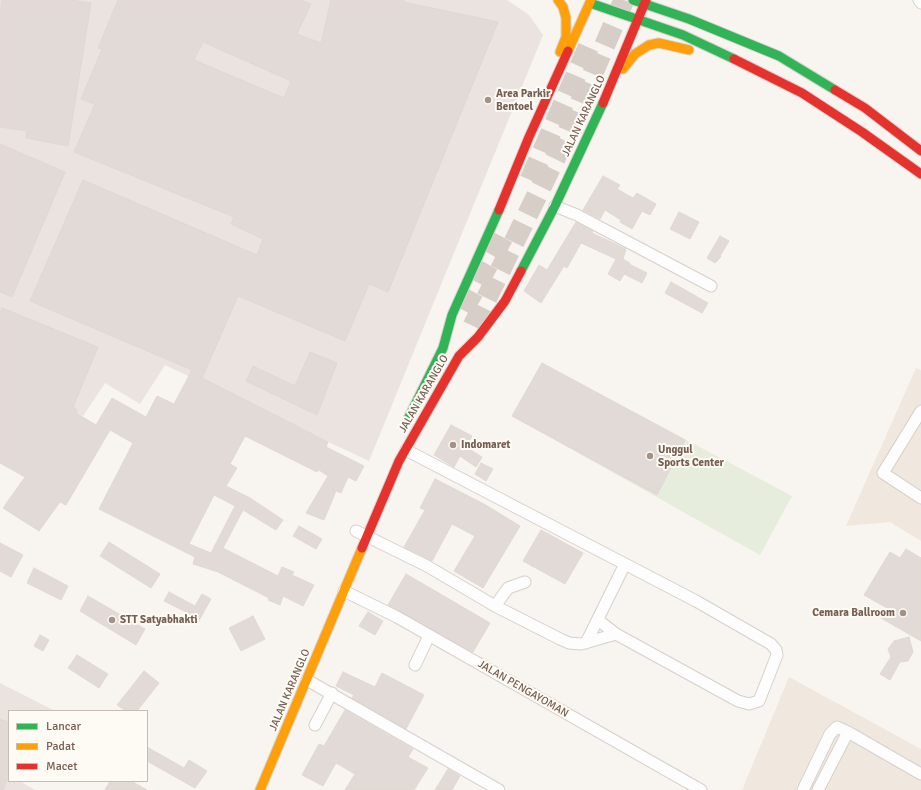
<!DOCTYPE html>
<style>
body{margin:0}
#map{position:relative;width:921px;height:790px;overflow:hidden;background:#f8f4f0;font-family:Signika,sans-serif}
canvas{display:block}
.legend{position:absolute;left:8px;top:710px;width:140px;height:72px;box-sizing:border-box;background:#fefaf4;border:1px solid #c7bcb3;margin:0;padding:5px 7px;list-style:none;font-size:12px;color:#755e52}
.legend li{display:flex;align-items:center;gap:8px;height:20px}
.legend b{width:20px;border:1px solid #c7bcb3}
</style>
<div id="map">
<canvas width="921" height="790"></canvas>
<ul class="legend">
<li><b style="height:5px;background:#30b455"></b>Lancar</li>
<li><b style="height:5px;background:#ff9f0a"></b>Padat</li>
<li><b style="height:5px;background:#e5322d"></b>Macet</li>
</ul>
</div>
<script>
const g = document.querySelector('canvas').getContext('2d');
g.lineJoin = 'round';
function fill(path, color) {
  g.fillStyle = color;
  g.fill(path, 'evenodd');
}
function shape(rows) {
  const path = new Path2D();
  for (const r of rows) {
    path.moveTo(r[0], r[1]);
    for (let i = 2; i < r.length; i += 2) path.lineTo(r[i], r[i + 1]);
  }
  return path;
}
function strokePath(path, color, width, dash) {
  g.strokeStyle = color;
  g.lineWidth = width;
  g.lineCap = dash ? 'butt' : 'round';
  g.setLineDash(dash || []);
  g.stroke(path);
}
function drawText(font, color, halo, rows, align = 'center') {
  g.font = font + ' Signika,sans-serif';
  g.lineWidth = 4;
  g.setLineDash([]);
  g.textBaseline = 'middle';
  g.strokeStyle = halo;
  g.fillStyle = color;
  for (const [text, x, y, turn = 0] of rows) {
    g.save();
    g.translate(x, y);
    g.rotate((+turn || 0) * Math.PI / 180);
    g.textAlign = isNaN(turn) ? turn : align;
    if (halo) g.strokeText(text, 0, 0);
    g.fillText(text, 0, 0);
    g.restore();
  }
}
fill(shape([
 [916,368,921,370,921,541,890,522,846,526],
 [789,677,921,749,921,790,742,790]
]), '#f0e7df');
fill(shape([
 [0,0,507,0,529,15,543,35,369,461,165,365,140,404,105,383,83,416,0,374],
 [0,683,55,711,9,711,9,781,24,781,23,783,35,790,0,790]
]), '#eae3df');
fill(shape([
 [542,363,792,496,760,555,512,416]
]), '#e6eddc');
const building = shape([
 [2,0,71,0,91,3,68,146,26,138,27,131,0,127,0,13,2,0],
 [118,0,302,0,311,4,297,34,321,43,331,0,404,0,404,2,498,22,388,292,369,284,345,341,238,296,202,378,328,442,326,447,364,466,356,481,348,477,341,493,336,491,324,520,306,513,328,476,319,470,317,472,245,436,230,464,237,468,226,486,250,498,283,520,276,530,243,510,223,548,278,576,282,567,294,572,292,575,314,585,303,606,283,596,280,605,268,600,269,598,218,572,193,564,195,557,99,509,133,443,110,430,66,505,60,502,39,531,3,508,25,477,0,463,0,313,2,308,98,347,73,407,77,410,76,413,96,425,112,398,146,417,157,396,174,404,192,370,30,301,83,180,257,255,263,239,231,224,234,217,74,152,95,104,81,99,102,49,98,48,118,0],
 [203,42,291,81,284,98,194,60,203,42],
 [214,495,235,506,211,553,189,544,214,495],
 [0,144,65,172,12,297,0,292,0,144],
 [603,176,620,185,617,189,633,198,637,193,656,204,650,215,642,211,632,229,620,222,621,220,605,210,600,219,583,210,603,176],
 [679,212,699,222,690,239,670,229,679,212],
 [576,222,593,231,592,233,626,249,623,259,630,263,629,264,647,273,642,283,624,274,620,281,608,274,616,259,581,243,567,268,564,266,541,303,524,291,539,265,547,270,576,222],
 [720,236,729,241,720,256,721,257,715,263,707,258,720,236],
 [671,282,708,303,702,313,665,293,671,282],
 [310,352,337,363,317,415,246,381,253,366,295,386,310,352],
 [542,363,685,440,657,495,512,416,542,363],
 [451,425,472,436,466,447,482,457,476,467,460,456,454,467,434,455,451,425],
 [481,463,493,469,486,481,475,474,481,463],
 [435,479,484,504,520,526,483,588,454,571,475,536,452,524,432,561,404,547,425,510,420,508,435,479],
 [299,526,322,539,316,549,293,536,299,526],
 [541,530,583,553,565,584,523,561,541,530],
 [109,542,160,574,151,588,100,556,109,542],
 [0,543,23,555,11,577,0,571,0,543],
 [906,549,921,558,921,641,881,618,887,608,864,595,890,552,900,558,906,549],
 [34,568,68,586,61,600,27,583,34,568],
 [406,574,490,623,473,652,388,605,406,574],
 [169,592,195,606,202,594,211,599,197,624,187,619,190,614,164,601,169,592],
 [88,596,145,629,136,645,80,611,88,596],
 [368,612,383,621,375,635,359,626,368,612],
 [253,616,265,639,241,651,229,628,253,616],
 [40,635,49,640,43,651,34,646,40,635],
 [909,637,913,652,908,661,900,662,890,680,880,674,891,657,888,649,894,641,909,637],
 [77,655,108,674,99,688,68,668,77,655],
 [144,671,159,683,137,711,126,711,117,705,144,671],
 [343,672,375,687,382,673,424,695,406,729,352,698,354,695,336,686,343,672],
 [345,710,413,749,408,757,428,768,414,790,345,790,355,774,336,763,323,786,302,775,319,744,324,746,345,710],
 [0,719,9,722,9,776,3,790,0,790,0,719],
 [147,747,184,768,189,760,207,771,195,788,147,761,147,747],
 [448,769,460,776,452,790,435,790,448,769],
 [110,781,131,781,147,790,105,790,110,781]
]);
fill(building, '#e2dad6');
strokePath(building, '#e1d8d3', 1);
strokePath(shape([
 [530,180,591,41],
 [463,310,503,237],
 [473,326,567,134,624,0]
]), '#d7cec8', 21, [21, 10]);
const street = shape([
 [919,0,921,3],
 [555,206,577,215,711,286],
 [921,411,883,473,921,498],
 [356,531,427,566,495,606,560,639,569,643,581,644,616,634,738,701,749,704,759,701,777,655,776,650,771,644,696,601,406,450],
 [344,591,397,617,701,790],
 [495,606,508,588,525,582],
 [598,620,616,634],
 [586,643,625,564],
 [415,665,429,636],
 [307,680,499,790],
 [315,725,332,693],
 [803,790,830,734,837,727,848,732,921,774],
 [818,790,848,732]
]);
const fast = shape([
 [633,0,689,19,779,56,835,90],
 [590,3,683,35,734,59],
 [521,271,555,206,603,103],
 [408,419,443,348,452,315,499,210]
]);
const slow = shape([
 [558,0,563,7,566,18,566,37,560,52],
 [568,51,591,0],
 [623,69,635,54,649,45,659,43,689,50],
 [260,790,362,548]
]);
const jam = shape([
 [734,59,802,93,862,132,921,174],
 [835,90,865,108,921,151],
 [603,103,646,0],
 [499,210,529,137,568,51],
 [362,548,399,461,459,356,478,337,505,301,521,271]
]);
strokePath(street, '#d6d0cb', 13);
strokePath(fast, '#d9d1cd', 11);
strokePath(slow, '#d9d1cd', 11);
strokePath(jam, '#d9d1cd', 11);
strokePath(street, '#fefdfd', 11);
strokePath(fast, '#30b455', 9);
strokePath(slow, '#ff9f0a', 9);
strokePath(jam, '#e5322d', 9);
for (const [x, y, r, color] of [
 [488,100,4,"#a39289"],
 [453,445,4,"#a39289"],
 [650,456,4,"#a39289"],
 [903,613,4,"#a39289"],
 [112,620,4,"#a39289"]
]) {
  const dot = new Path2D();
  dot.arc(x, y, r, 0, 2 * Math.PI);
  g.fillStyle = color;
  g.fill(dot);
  strokePath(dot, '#fefaf4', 1.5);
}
drawText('bold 11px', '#755e52', '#fefaf4', [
 ["Area Parkir",496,94],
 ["Bentoel",496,107],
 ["Indomaret",461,445],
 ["Unggul",658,450],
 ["Sports Center",658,463],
 ["Cemara Ballroom",895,613,"right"],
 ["STT Satyabhakti",120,620]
], 'left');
drawText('11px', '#755e52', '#fefaf4', [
 ["JALAN KARANGLO",584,116,-65],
 ["JALAN KARANGLO",424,394,-60],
 ["JALAN PENGAYOMAN",523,689,30],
 ["JALAN KARANGLO",290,690,-67]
]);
</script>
